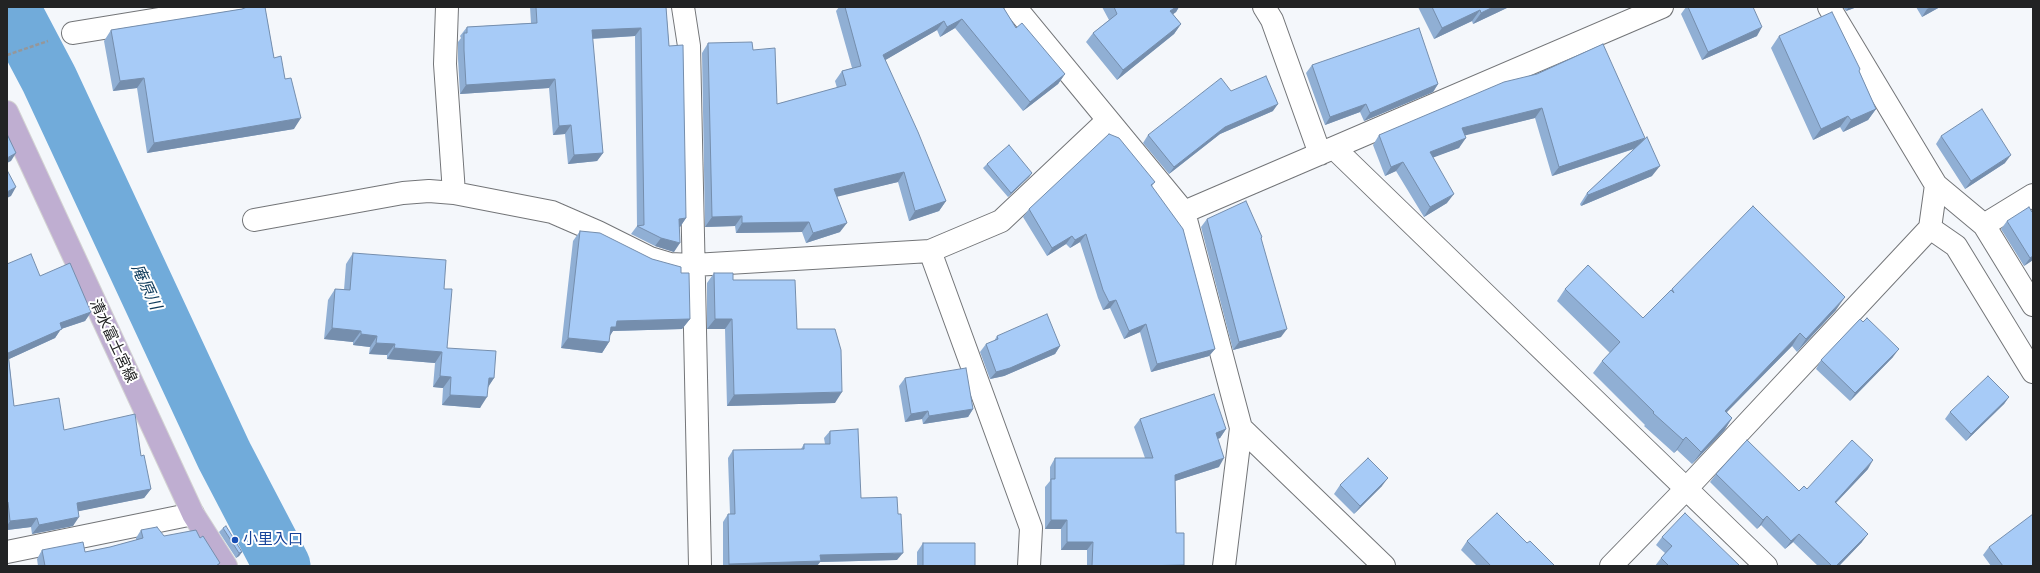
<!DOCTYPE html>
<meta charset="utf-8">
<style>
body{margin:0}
#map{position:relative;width:2040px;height:573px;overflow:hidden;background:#f4f7fb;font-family:Figtree,sans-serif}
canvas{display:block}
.frame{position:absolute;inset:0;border:8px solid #222324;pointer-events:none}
</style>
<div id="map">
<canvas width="2040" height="573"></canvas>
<div class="frame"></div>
</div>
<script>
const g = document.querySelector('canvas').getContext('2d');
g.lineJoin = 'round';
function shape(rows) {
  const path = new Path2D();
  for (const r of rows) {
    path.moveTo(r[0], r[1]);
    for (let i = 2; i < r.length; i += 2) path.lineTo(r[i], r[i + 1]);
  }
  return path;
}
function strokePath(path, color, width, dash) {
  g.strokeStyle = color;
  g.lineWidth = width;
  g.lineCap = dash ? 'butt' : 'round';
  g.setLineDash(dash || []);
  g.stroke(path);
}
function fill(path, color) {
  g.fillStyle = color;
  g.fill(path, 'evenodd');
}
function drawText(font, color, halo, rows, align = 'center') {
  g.font = font + ' Figtree,"Noto Sans JP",sans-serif';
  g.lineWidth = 4;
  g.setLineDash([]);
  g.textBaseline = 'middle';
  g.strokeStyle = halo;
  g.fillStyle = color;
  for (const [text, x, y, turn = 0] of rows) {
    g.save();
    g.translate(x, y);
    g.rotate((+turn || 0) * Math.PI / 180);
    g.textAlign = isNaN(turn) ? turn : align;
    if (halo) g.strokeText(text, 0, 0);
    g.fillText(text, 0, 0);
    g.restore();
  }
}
strokePath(shape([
 [11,7,49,79,224,455,282,566]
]), '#71abda', 57);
const street = shape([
 [447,7,445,64,454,193],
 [683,7,689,46,700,566],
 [1015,7,1184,212,1241,428,1224,566],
 [1264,7,1272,20,1320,154],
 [1829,7,1936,185,1984,225,2033,305],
 [73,33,233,7],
 [1334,148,1766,566],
 [1184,212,1662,7],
 [254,220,403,193,429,191,454,193,552,212,598,232,650,258,670,264,694,265,930,251,1001,221,1108,120],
 [1984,225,2033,195],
 [1930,228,1956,246,2033,372],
 [930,251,1031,528,1029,566],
 [1241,428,1384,566],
 [7,552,193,514],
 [1611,566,1686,489,1930,228,1936,185]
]);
const primary = shape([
 [7,112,193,514,226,566]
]);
strokePath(street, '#737578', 24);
strokePath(primary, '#d3d3d3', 24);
strokePath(shape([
 [7,55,48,41]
]), '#95979a', 2.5, [4, 2]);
strokePath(street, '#fff', 22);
strokePath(primary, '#bfaed1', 22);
fill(shape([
 [245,7,265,7,274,58,294,129,147,153,137,88,113,91,104,41,111,30,242,9,245,8],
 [530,7,666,7,669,46,686,218,680,227,679,227,674,252,655,246,631,234,637,226,635,36,592,39,603,153,597,161,568,164,565,134,553,135,549,88,460,94,458,59,458,42,461,38,460,36,467,27,531,23],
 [839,7,1003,7,1016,28,1065,74,1058,84,1023,111,955,28,940,37,937,30,885,60,946,201,939,211,909,221,898,182,837,196,840,232,806,243,802,232,736,233,735,226,705,227,702,53,708,43,753,50,777,104,837,88,835,81,842,71,852,68,836,11],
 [1102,7,1179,7,1176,12,1173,14,1181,24,1174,34,1117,80,1086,42,1093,33,1109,20],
 [1418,7,1509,7,1473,24,1472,21,1434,39],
 [1686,7,1753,7,1757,36,1702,60,1681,14],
 [1843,7,1857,7,1846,11],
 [1916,7,1940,7,1922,17],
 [1779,36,1859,71,1876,109,1868,120,1843,132,1840,127,1813,140,1771,48],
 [1603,44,1652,176,1581,206,1580,204,1587,193,1634,149,1552,176,1535,118,1464,135,1459,148,1433,157,1447,203,1424,217,1396,171,1385,176,1373,145,1379,135,1537,74],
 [1312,65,1438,84,1433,92,1364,121,1360,112,1325,125,1306,73],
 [1231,91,1273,111,1220,134,1169,174,1143,143,1148,135],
 [1941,136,2005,163,1965,189,1936,144],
 [987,164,1032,173,1029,177,1008,197,983,168],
 [1155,182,1152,186,1215,349,1209,356,1151,372,1140,332,1124,339,1110,308,1103,310,1098,298,1080,242,1070,248,1066,244,1047,256,1023,217,1029,209],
 [1207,219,1262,237,1261,239,1281,337,1233,350,1201,227],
 [2007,221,2033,260,2024,266,2001,229],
 [580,231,652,259,681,273,690,319,682,329,613,331,609,337,609,342,602,353,561,348,573,241],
 [353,253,444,289,447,348,494,378,488,386,480,408,442,405,443,388,433,387,435,363,387,359,387,355,369,354,370,347,353,345,353,342,324,339,328,300,335,289,344,290,346,264],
 [7,264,40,276,91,312,85,321,61,329,55,338,9,359,14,406,64,430,141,456,151,489,144,498,78,511,73,526,32,534,31,527,7,530],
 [714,273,733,280,797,329,835,403,727,406,725,329,707,329,707,283],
 [1565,289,1643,318,1672,289,1836,310,1797,352,1792,346,1727,412,1732,418,1724,431,1692,464,1677,450,1674,453,1644,426,1645,425,1593,373,1602,361,1610,353,1557,301],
 [997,336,1060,346,1055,354,1004,376,990,379,980,352,986,344,994,341],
 [1893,357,1850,401,1816,369,1821,360],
 [905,378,973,409,968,417,923,424,922,419,905,422,899,386],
 [2009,397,2004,404,1966,441,1945,419,1950,412],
 [1140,419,1226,429,1220,438,1218,439,1219,467,1175,481,1176,533,1183,566,1087,566,1087,550,1061,550,1061,529,1045,529,1045,487,1050,481,1050,467,1055,458,1145,458,1134,427],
 [830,431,861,498,897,560,820,562,817,566,723,566,723,522,728,514,730,514,728,458,733,450,801,449,804,444,825,444,824,438],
 [1868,469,1836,503,1862,542,1839,566,1818,566,1793,542,1785,549,1761,525,1757,529,1710,482,1716,474,1799,491],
 [1340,485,1382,486,1354,514,1334,494],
 [223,528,242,552,239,556,236,558,219,532],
 [141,530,164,536,200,538,220,563,218,566,38,566,37,559,42,550,85,552,110,547,136,540,136,538],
 [1662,537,1740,566,1655,566,1661,558,1665,553,1656,545],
 [1467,541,1527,543,1555,566,1477,566,1461,550],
 [923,543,975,566,917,566,917,552],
 [1989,547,2033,566,1991,566,1983,555]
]), '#90afd4');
fill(shape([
 [1176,7,1179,7,1176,12,1164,21,1170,11],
 [1493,7,1509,7,1473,24,1481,13],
 [1849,7,1857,7,1846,11],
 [1931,7,1940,7,1922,17,1927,9],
 [1480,10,1472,21,1434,39,1442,28],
 [962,19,955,28,940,37,947,27],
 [944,21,937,30,877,65,883,55],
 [1181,24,1174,34,1117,80,1123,70],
 [1762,27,1757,36,1702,60,1708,52],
 [641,28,635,36,585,39,592,30],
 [1065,74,1058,84,1023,111,1030,102],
 [144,78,137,88,113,91,120,81],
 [555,79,549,88,460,94,466,85],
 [1438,84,1433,92,1364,121,1370,113],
 [1278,104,1273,111,1220,134,1169,174,1174,167,1225,127],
 [1366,104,1360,112,1325,125,1330,117],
 [1542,108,1535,118,1455,138,1462,128],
 [1876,109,1868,120,1843,132,1851,120],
 [1848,116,1840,127,1813,140,1821,129],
 [301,118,294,129,147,153,154,143],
 [571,125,565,134,553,135,559,126],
 [1466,138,1459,148,1424,161,1430,152],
 [1645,138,1639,147,1552,176,1559,167],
 [16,153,11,161,7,163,7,158],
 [603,153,597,161,568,164,574,155],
 [2011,155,2005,163,1965,189,1971,181],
 [1403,162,1396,171,1385,176,1391,167],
 [1660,166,1652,176,1581,206,1588,195],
 [904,172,898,182,828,199,834,189],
 [1032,173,1029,177,1008,197,1011,193],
 [16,187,11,196,7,198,7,192],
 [1454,194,1447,203,1424,217,1430,207],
 [946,201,939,211,909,221,915,211],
 [742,216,735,226,705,227,712,217],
 [686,218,680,227,673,227,679,219],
 [809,222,802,232,736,233,742,223],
 [847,223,840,232,806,243,813,233],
 [1086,234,1080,242,1070,248,1075,240],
 [1072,236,1066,244,1047,256,1052,248],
 [661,238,680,243,674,252,655,246],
 [2033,256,2033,260,2024,266,2030,258],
 [1845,297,1836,310,1797,352,1806,339],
 [1116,300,1110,308,1103,310,1109,302],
 [91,312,85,321,61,329,55,338,7,360,8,353,60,323],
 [690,319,682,329,613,331,609,337,611,327,617,321],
 [715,319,732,319,725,329,707,329],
 [1146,324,1140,332,1124,339,1129,331],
 [332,328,361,331,353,342,324,339],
 [1287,329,1281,337,1233,350,1239,342],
 [1800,333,1792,346,1716,423,1725,411],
 [361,334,377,336,370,347,353,345],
 [568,338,609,342,602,353,561,348],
 [376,343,395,344,387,355,369,354],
 [1060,346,1055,354,1004,376,990,379,996,372],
 [394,348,442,352,435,363,387,359],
 [1215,349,1209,356,1151,372,1157,364],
 [1899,349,1893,357,1850,401,1855,393],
 [440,376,451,377,443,388,433,387],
 [489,378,494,378,487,389],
 [842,392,835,403,727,406,734,395],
 [450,395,487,397,480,408,442,405],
 [2009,397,2004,404,1966,441,1971,434],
 [973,409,968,417,923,424,929,416],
 [928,411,922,419,905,422,911,414],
 [1732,418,1724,431,1692,464,1701,452],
 [1226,429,1220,438,1210,441,1216,433],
 [1686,437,1677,450,1674,453,1683,440],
 [1224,458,1219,467,1169,483,1175,475],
 [1873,460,1868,469,1829,510,1835,502],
 [1388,478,1382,486,1354,514,1360,506],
 [151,489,144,498,70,513,77,503],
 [1767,516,1761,525,1757,529,1763,520],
 [79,517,73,526,32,534,39,525],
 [37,518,31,527,7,530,7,526,10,521],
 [1051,520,1067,520,1061,529,1045,529],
 [1799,534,1793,542,1785,549,1791,541],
 [1868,534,1862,542,1839,566,1836,566],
 [1067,542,1093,542,1087,550,1061,550],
 [242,552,239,556,236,558,239,553],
 [903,553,897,560,820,562,817,566,727,566,729,564,820,555],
 [1184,565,1183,566,1140,566]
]), '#758ead');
const building = shape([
 [247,7,265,7,274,58,281,56,285,79,291,78,301,118,154,143,144,78,120,81,111,30,242,9,247,7],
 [536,7,666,7,669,46,683,45,686,218,679,219,680,243,661,238,637,226,644,225,641,28,592,30,603,153,574,155,571,125,559,126,555,79,466,85,464,50,464,33,467,33,467,27,537,23,536,7],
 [845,7,1003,7,1016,28,1022,23,1065,74,1030,102,962,19,947,27,944,21,883,55,918,132,946,201,915,211,904,172,834,189,847,223,813,233,809,222,742,223,742,216,712,217,708,43,752,42,753,50,775,48,777,104,846,85,842,71,861,66,845,7],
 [1114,7,1176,7,1170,11,1181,24,1123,70,1093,33,1117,14,1114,7],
 [1432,7,1493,7,1481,13,1480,10,1442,28,1432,7],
 [1688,7,1753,7,1762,27,1708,52,1688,7],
 [1832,12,1860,69,1859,71,1876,109,1851,120,1848,116,1821,129,1779,36,1832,12],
 [1419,28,1438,84,1370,113,1366,104,1330,117,1312,65,1419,28],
 [1603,44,1645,138,1559,167,1542,108,1462,128,1466,138,1430,152,1454,194,1430,207,1403,162,1391,167,1379,135,1504,82,1537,74,1603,44],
 [1266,76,1278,104,1225,127,1174,167,1148,135,1221,78,1231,91,1266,76],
 [1982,109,2011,155,1971,181,1941,136,1982,109],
 [7,134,16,153,7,158,7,134],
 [1109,134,1119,138,1155,182,1151,185,1183,229,1215,349,1157,364,1146,324,1129,331,1116,300,1109,302,1103,290,1086,234,1075,240,1072,236,1052,248,1029,209,1109,134],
 [1647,137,1660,166,1588,195,1587,193,1647,137],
 [1009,145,1032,173,1011,193,987,164,1009,145],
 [7,170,16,187,7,192,7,170],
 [1246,201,1262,237,1261,238,1287,329,1239,342,1207,219,1246,201],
 [1753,206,1845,297,1806,339,1800,333,1725,411,1732,418,1701,452,1686,437,1683,440,1653,413,1654,412,1602,361,1620,342,1565,289,1588,265,1643,318,1671,290,1674,293,1672,289,1753,206],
 [2029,207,2032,212,2033,211,2033,256,2030,258,2007,221,2029,207],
 [580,231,600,233,652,259,681,267,681,273,689,273,690,319,617,321,616,327,611,327,609,342,568,338,580,231],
 [353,253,446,260,444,289,452,289,447,348,496,351,494,378,489,378,487,397,450,395,451,377,440,376,442,352,394,348,395,344,376,343,377,336,361,334,361,331,332,328,335,289,350,290,353,253],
 [31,254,40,276,70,263,91,312,60,323,62,329,8,353,14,406,59,398,64,430,135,414,141,456,144,455,151,489,77,503,79,517,39,525,37,518,10,521,8,502,7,502,7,264,31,254],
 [714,273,733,273,733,280,795,280,797,329,835,329,841,350,842,392,734,395,732,319,715,319,714,273],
 [1047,314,1060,346,1010,368,996,372,986,344,998,339,997,336,1047,314],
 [1867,318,1899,349,1855,393,1821,360,1860,319,1863,322,1867,318],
 [966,368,973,409,929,416,928,411,911,414,905,378,966,368],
 [1988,376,2009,397,1971,434,1950,412,1988,376],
 [1214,394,1226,429,1216,433,1224,458,1175,475,1176,533,1184,533,1184,565,1140,566,1092,566,1093,542,1067,542,1067,520,1051,520,1051,479,1055,479,1055,458,1153,458,1140,419,1214,394],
 [858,429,861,498,897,497,898,514,901,514,903,553,820,555,821,561,729,564,728,514,735,514,733,450,804,449,804,444,830,444,830,431,858,429],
 [1747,440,1799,491,1804,486,1807,489,1852,440,1873,460,1835,502,1868,534,1836,566,1832,566,1799,534,1791,541,1767,516,1763,520,1716,474,1747,440],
 [1368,458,1388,478,1360,506,1340,485,1368,458],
 [1497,513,1527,543,1530,541,1555,566,1491,566,1467,541,1497,513],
 [1685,513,1740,566,1669,566,1661,558,1672,546,1662,537,1685,513],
 [2033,514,2033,566,2003,566,1989,547,2033,514],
 [226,526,242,552,239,553,223,528,226,526],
 [157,527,164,536,196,530,200,538,203,536,220,563,216,566,45,566,42,550,83,542,85,552,110,547,143,538,141,530,157,527],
 [923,543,975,543,975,566,923,566,923,543]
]);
fill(building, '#a7cbf7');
strokePath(building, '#758ead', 1);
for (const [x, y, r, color] of [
 [235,540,4,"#1a4fb4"]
]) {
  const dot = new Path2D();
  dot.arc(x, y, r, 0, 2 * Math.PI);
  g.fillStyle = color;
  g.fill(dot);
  strokePath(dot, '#fff', 1.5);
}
drawText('15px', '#222324', '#fff', [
 ["清水富士宮線",113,341,65]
]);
drawText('15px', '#164399', '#fff', [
 ["小里入口",243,540]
], 'left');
drawText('italic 16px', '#103c5c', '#fff', [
 ["庵原川",146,287,65]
]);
</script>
